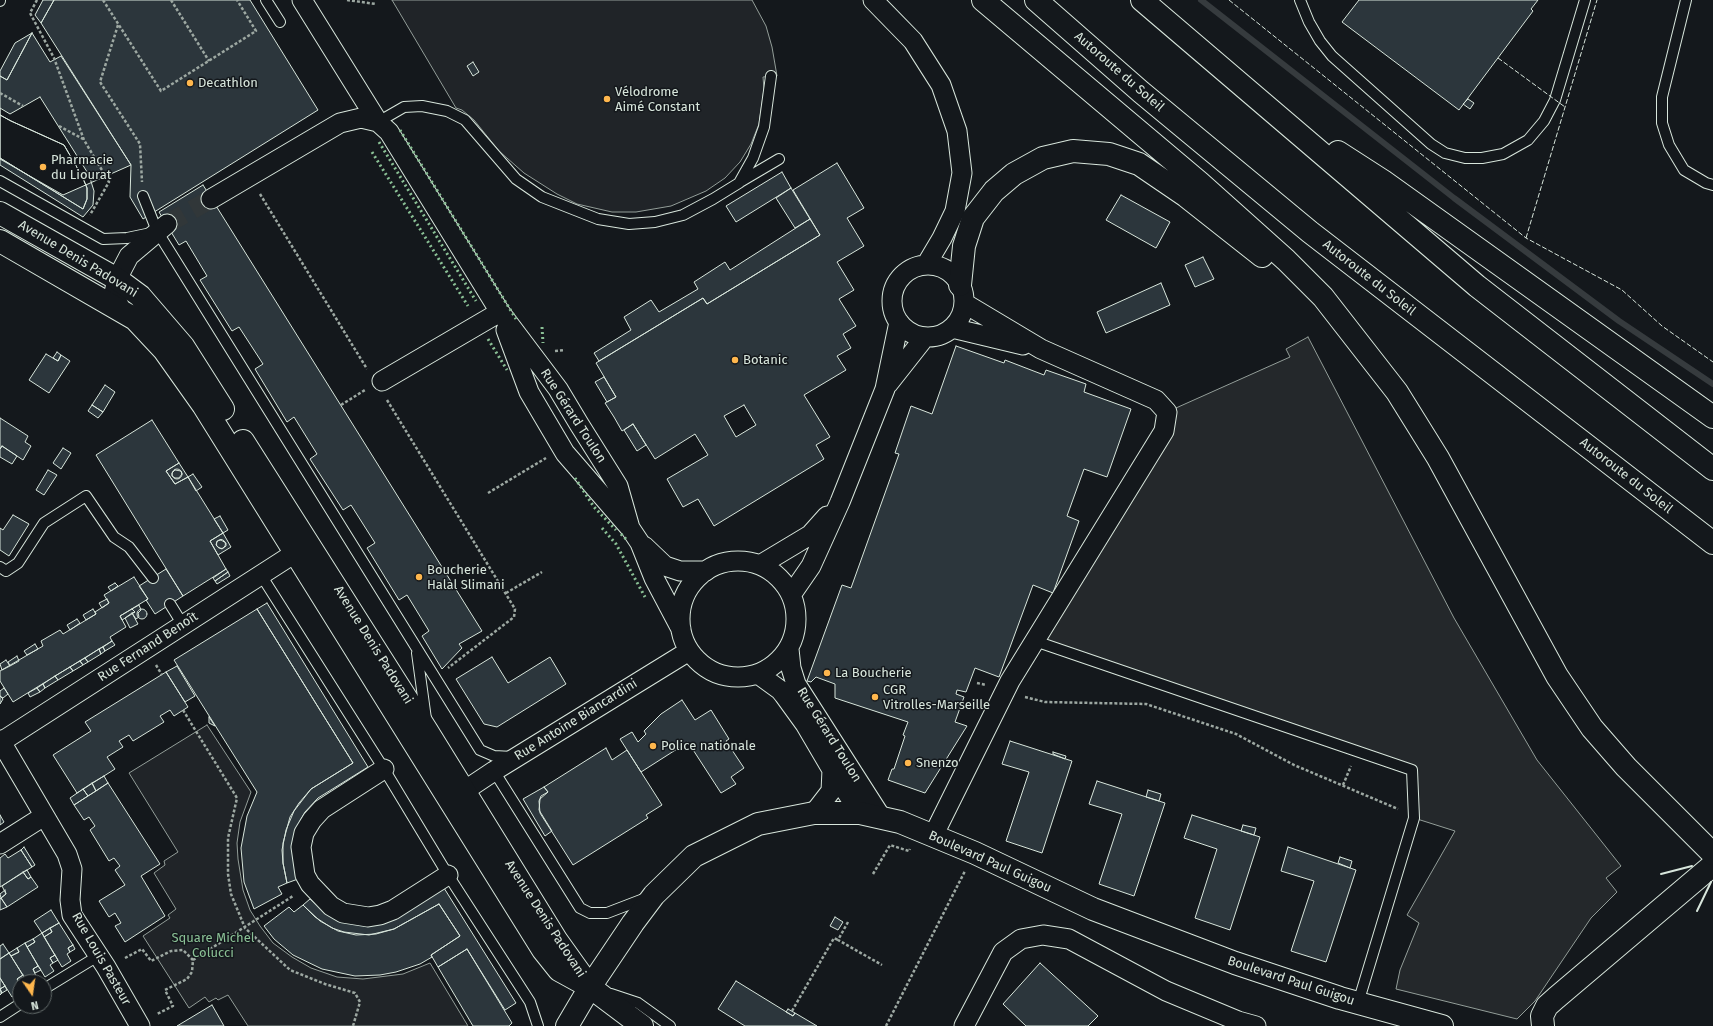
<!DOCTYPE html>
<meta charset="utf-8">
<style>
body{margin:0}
#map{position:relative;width:1713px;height:1026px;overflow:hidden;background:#14181c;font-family:"Fira Sans",sans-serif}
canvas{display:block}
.north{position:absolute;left:12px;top:974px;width:40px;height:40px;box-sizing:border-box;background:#14181c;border:1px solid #626a69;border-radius:50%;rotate:167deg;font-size:11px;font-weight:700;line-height:16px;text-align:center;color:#d8e6dc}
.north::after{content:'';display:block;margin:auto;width:14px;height:18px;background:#ffb74d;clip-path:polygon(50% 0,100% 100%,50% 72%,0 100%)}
</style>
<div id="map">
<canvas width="1713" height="1026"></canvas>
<div class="north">N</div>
</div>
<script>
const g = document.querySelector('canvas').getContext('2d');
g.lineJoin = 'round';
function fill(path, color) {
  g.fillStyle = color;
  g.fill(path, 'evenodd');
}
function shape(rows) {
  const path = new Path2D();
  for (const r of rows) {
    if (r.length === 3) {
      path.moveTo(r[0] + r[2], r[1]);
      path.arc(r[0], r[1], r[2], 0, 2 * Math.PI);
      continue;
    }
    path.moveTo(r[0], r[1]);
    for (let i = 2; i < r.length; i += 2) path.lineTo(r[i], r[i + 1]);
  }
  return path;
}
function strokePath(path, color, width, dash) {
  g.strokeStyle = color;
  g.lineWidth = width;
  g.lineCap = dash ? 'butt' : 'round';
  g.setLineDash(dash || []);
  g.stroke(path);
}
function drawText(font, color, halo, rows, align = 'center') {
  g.font = font + ' "Fira Sans",sans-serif';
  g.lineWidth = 3;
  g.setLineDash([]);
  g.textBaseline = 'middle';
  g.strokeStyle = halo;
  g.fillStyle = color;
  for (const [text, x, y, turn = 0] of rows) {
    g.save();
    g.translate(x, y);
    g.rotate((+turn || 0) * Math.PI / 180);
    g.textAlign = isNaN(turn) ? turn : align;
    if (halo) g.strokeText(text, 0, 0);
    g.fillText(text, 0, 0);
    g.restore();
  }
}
const green = shape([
 [392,0,752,0,766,26,772,47,777,76,763,77,764,89,759,124,751,144,740,162,725,178,706,191,671,206,636,212,612,212,577,204,557,194,524,173,499,151,474,120,462,110,456,108,392,0],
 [207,725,251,792,240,822,237,843,238,859,243,890,250,910,260,926,273,943,292,957,311,968,337,977,363,979,403,974,430,963,468,1026,248,1026,228,995,218,1000,216,998,209,1002,205,997,189,1008,143,936,170,918,168,915,176,909,154,873,165,865,164,861,178,852,129,773,207,725]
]);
fill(green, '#202428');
strokePath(green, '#939e99', 1);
const parking = shape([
 [1308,337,1454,618,1537,760,1621,866,1606,878,1617,892,1591,918,1535,1001,1517,1019,1396,989,1400,970,1419,923,1407,915,1455,831,1414,818,1412,770,1035,641,1167,412,1290,357,1286,349,1308,337]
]);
fill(parking, '#24282b');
strokePath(parking, '#939e99', 1);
strokePath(shape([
 [1201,0,1454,198,1619,321,1713,384]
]), '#363b3e', 6);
const building = shape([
 [43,0,54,0,41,23,35,15,43,0],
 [54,0,250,0,318,110,143,219,130,197,131,165,41,23,54,0],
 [1359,0,1538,0,1531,9,1533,11,1459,110,1342,22,1359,0],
 [32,33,7,80,0,76,0,71,15,43,32,33],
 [32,33,50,62,61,56,131,165,63,195,0,159,0,76,7,80,32,33],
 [473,62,479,72,473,76,467,66,473,62],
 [40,97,89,175,94,191,93,205,83,217,0,165,0,158,83,209,87,199,87,188,82,176,64,145,11,121,0,115,0,108,10,114,40,97],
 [1468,99,1474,103,1470,109,1463,104,1468,99],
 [0,115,11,121,64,145,82,176,87,188,87,199,83,209,0,158,0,115],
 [837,163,864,208,847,218,864,246,837,262,854,290,839,299,856,326,843,334,851,348,837,356,846,370,804,395,830,437,816,445,824,459,714,526,698,499,683,507,667,479,708,455,695,434,655,459,633,424,622,431,614,417,605,403,616,397,596,363,703,298,707,304,820,235,793,190,837,163],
 [744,405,756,425,736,437,724,416,744,405],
 [782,172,791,188,736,222,726,206,782,172],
 [203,185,482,631,459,644,462,648,442,669,422,636,429,631,407,595,399,600,367,548,375,543,351,505,343,510,310,459,317,454,294,417,287,422,255,369,263,364,239,327,232,331,200,280,207,276,186,241,179,245,162,217,159,212,203,185],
 [791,188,810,219,795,228,776,198,791,188],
 [1121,195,1170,222,1156,248,1106,220,1121,195],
 [810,219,820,235,707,304,703,298,599,361,594,353,631,330,624,317,651,300,659,312,698,289,694,282,725,262,730,270,810,219],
 [1203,257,1214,279,1195,287,1185,265,1203,257],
 [1161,283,1170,305,1106,333,1097,312,1161,283],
 [956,346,1004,363,1005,360,1044,375,1046,370,1086,384,1084,392,1131,409,1107,477,1084,469,1067,516,1079,521,1053,593,1033,585,999,677,975,668,966,692,957,690,956,694,964,697,955,722,967,726,925,793,888,780,892,769,894,769,905,736,903,735,908,722,835,698,835,684,816,677,811,682,807,681,842,585,851,588,899,454,895,453,911,406,932,414,956,346],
 [57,352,61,355,58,361,53,358,57,352],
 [46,354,58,361,61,355,70,361,49,393,29,380,46,354],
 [604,377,616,397,607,402,595,382,604,377],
 [105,385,115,392,103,412,92,405,105,385],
 [92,405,103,412,98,418,88,411,92,405],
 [0,418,28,436,25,442,31,446,23,460,2,446,0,449,0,418],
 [152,420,179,463,166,471,175,484,188,477,223,533,210,541,226,569,183,596,96,455,152,420],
 [633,424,646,445,637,451,624,430,633,424],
 [2,446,17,456,12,464,0,457,0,449,2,446],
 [63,448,71,453,61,469,53,463,63,448],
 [179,463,188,477,175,484,166,471,179,463],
 [175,470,181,471,182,474,179,478,175,478,172,476,172,473,175,470],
 [177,474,5],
 [48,470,57,475,44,495,36,490,48,470],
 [193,474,202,487,196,491,188,477,193,474],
 [13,515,29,524,9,556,0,550,0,528,3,530,13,515],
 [220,516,228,530,223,533,214,519,220,516],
 [223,533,231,547,218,555,210,541,223,533],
 [221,540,226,543,226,546,222,549,218,547,216,545,217,541,221,540],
 [221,544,4.5],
 [166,569,183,596,155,614,146,600,148,599,139,586,166,569],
 [226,569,228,572,215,581,213,578,226,569],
 [228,572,230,576,217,584,215,581,228,572],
 [134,577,148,599,120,616,126,627,110,637,112,641,13,702,0,681,0,671,43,646,41,641,60,630,63,634,96,614,95,612,109,603,104,595,134,577],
 [115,583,118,586,111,591,108,587,115,583],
 [107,599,109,603,102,608,99,603,107,599],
 [267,603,368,767,318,798,305,812,300,821,298,879,287,883,283,863,282,850,286,830,294,811,311,789,353,763,257,609,267,603],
 [139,605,141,610,138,613,139,617,136,619,132,613,135,612,132,609,139,605],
 [93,609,96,614,86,620,83,615,93,609],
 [132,609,135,612,122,620,120,616,132,609],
 [257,609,353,763,311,789,299,803,290,817,283,843,283,863,287,883,278,887,282,894,254,909,244,882,241,848,247,816,257,792,174,660,257,609],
 [142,614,5],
 [132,613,138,624,130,628,125,618,132,613],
 [77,619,80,623,70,630,67,625,77,619],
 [112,641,115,645,105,651,103,647,112,641],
 [35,644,38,649,27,655,24,651,35,644],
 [103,647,105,651,101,654,99,649,103,647],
 [99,649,101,654,88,662,85,658,99,649],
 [17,656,19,661,10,666,8,662,17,656],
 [492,657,508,683,550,657,566,684,497,727,484,724,456,679,492,657],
 [85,658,88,662,83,665,80,661,85,658],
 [6,660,10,666,2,670,0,664,6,660],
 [80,661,83,665,73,671,70,667,80,661],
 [177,666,195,696,185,702,166,672,177,666],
 [70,667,73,671,58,680,55,676,70,667],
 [166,672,188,707,174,716,170,710,160,716,164,722,133,741,129,735,119,741,123,747,107,757,115,769,77,793,53,755,91,731,85,722,166,672],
 [55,676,58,680,45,688,43,684,55,676],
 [43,684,45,688,40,692,37,688,43,684],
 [4,688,8,694,3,698,0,696,0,691,4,688],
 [37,688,40,692,30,697,28,693,37,688],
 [0,696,3,699,0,704,0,696],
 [682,700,695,720,711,710,729,739,726,741,744,768,731,777,736,784,721,793,688,742,641,772,620,739,632,732,638,742,646,734,644,731,661,714,682,700],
 [209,717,215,726,209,723,209,717],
 [1010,741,1072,761,1042,853,1006,841,1029,772,1002,764,1010,741],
 [606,748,612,760,627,750,662,805,646,815,648,818,573,865,540,813,539,801,541,796,548,792,544,787,606,748],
 [1053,752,1066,756,1065,759,1053,754,1053,752],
 [104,776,108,783,96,791,92,783,104,776],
 [1097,781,1165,803,1134,896,1099,884,1122,814,1089,804,1097,781],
 [92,783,96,791,88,796,83,789,92,783],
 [108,783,160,864,141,876,165,916,125,942,115,926,121,923,115,913,109,917,99,901,125,885,115,870,120,866,114,858,109,861,90,830,95,826,89,817,84,820,74,805,108,783],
 [544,787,548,792,540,799,539,810,552,831,545,836,523,799,544,787],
 [83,789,88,796,74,805,70,798,83,789],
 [1148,790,1161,794,1159,801,1146,797,1148,790],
 [0,815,4,822,0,825,0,815],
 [1192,815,1260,837,1230,930,1195,918,1217,849,1184,838,1192,815],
 [1243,825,1256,828,1254,835,1241,831,1243,825],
 [24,847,35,865,32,867,21,850,24,847],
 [1288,847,1356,870,1326,962,1291,951,1314,881,1281,871,1288,847],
 [21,850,32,867,0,887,0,858,5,854,8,858,21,850],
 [1340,857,1352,861,1350,868,1338,863,1340,857],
 [27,870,31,877,28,879,23,872,27,870],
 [23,872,28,879,31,877,38,887,7,907,1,898,6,894,2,886,23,872],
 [444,888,516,1003,505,1010,467,949,438,967,431,955,460,936,439,904,394,929,369,935,344,932,332,928,315,917,303,905,310,899,323,910,398,916,444,888],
 [5,890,6,894,1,898,0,894,5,890],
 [1,898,7,907,0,910,0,899,1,898],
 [439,904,460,936,431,955,432,957,420,964,396,972,380,975,355,976,322,969,293,955,274,939,264,926,289,907,294,912,303,905,320,921,338,931,356,935,376,934,394,929,439,904],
 [51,910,59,923,42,933,34,921,51,910],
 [835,917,843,922,838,930,830,926,835,917],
 [59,923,73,945,68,948,70,952,67,954,71,961,62,967,44,937,52,932,50,928,59,923],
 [50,928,52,932,44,937,42,933,50,928],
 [42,933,55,955,50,958,53,963,50,965,54,971,45,977,27,947,35,942,33,939,42,933],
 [33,939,35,942,27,947,25,943,33,939],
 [25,943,38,966,33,969,38,981,37,982,27,982,11,956,19,952,17,948,25,943],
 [3,944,9,953,0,959,0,946,3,944],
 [73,945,75,949,70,952,68,948,73,945],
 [17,948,19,952,11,956,9,953,17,948],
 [467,949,512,1023,509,1026,473,1026,438,967,467,949],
 [9,953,23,975,17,979,20,983,16,986,20,993,12,997,0,978,0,959,9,953],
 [55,955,58,960,53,963,50,958,55,955],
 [1040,963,1098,1016,1088,1026,1026,1026,1003,1004,1040,963],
 [38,966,41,970,35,973,33,969,38,966],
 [23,975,26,980,20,983,17,979,23,975],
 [0,978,5,986,0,989,2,993,0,995,0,978],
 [736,981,793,1016,795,1013,817,1026,745,1026,718,1009,736,981],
 [5,986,7,990,2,993,0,989,5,986],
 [212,1005,224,1026,177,1026,212,1005],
 [788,1009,795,1013,793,1016,786,1012,788,1009]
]);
fill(building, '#2c363c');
strokePath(building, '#d8e6dc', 1);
strokePath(shape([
 [167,224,211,199]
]), '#313739', 19, [19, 10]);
const lane = shape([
 [266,0,280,22],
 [1300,0,1309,22,1320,41,1332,56,1431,144,1445,153,1465,158,1482,158,1503,154,1528,140,1544,121,1555,100,1585,0],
 [1686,0,1662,97,1662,123,1669,145,1684,170,1706,183,1713,185],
 [0,1,0,0],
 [378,122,404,107,422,106,447,111,465,120,516,179,542,197,598,219,629,224,655,222,683,215,713,199,739,183,753,158,764,127,771,76],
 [0,181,103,239,127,238,151,233],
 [740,182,779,159],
 [143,196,157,231,480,750,494,756,513,757],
 [0,567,6,571,18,563,44,523,86,496,114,537,129,547,153,578],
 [261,575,384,769,448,875,530,1002,538,1026],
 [170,604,183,625],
 [1035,641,1412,770,1414,818,1358,1003],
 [417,653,426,719],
 [494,771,580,908,590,913,607,913,646,898],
 [44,989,98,956],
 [611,994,638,1003,670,1026],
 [0,1017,20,1004]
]);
const street = shape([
 [302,0,378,122,389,132,500,312,558,389,579,424,618,486,630,528],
 [873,0,913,41,941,85,957,131,962,173,955,211,942,238,926,265],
 [211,199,340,123,361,118,378,122],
 [928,301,36],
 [121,310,114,293,117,279,129,256,167,224],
 [952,328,1023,345],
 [506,330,529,392,565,453,630,528,640,543,654,578,681,629],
 [382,381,500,312],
 [888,384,925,337],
 [644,546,665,566,680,571,706,571],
 [738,619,58],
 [760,565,810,535,827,516],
 [791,595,811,566,840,502,885,389,899,322],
 [789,649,791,668,796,684,881,817],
 [758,674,780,690,784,695,805,724,832,770,860,813],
 [0,740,67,854,72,869,70,900,72,915,106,967,140,1026],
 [1,742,295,553],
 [384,769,322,809,312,820,304,833,301,847,305,875,310,884,331,906,343,913,368,917,380,915,393,910,448,875],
 [464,791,494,771,689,651],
 [814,813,831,791,832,770],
 [933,836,1010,681,1164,431,1167,412,1156,400,1041,349,964,303],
 [0,844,44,816],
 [964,1026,1003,952,1021,939,1043,935,1069,939,1166,991,1238,1021,1256,1026]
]);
const secondary = shape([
 [0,213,117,279,140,296,183,346,223,409],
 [0,241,135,319,164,350,203,405,543,950,559,970,590,987,642,1026],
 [243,441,427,731,557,941,587,983],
 [567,1026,590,987,633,923,654,895,694,856,758,824,814,813,860,813,900,822,975,853,1093,909,1235,963,1340,998,1442,1026],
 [1543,1026,1542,1016,1547,1006,1556,998,1713,865]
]);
const primary = shape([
 [983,0,1200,183,1286,260,1323,297,1397,392,1438,458,1557,676,1592,728,1626,767,1713,854],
 [960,285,964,246,973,218,994,191,1014,174,1043,158,1073,151,1109,154,1139,164,1186,196,1262,256]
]);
const highway = shape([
 [1036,0,1141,92,1310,232,1713,543],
 [1142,0,1477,286,1713,469],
 [1338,152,1383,181,1713,417]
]);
strokePath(lane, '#d8e6dc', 12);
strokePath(street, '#d8e6dc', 21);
strokePath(secondary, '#d8e6dc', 24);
strokePath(primary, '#d8e6dc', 24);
strokePath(highway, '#d8e6dc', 24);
strokePath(shape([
 [37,0,30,13,54,58,84,140,109,182,90,215],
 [103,0,161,91,256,31,237,0],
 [171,0,209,61],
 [347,0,376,4],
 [118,25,100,82,140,144,142,182],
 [0,93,23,106],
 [59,126,83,139],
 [260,194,367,369],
 [555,351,565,350],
 [387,400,515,609,514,617,448,668],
 [341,405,365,390],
 [488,493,546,458],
 [506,593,542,572],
 [156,665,162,675],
 [977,683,986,685],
 [1025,697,1045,702,1146,704,1236,734,1294,765,1398,809],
 [183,710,237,798,228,838,228,874,231,894,245,928,290,970,325,984,355,993,360,1002,353,1026],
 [1343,785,1351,766],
 [873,874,890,845,909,851,910,849],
 [848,922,838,940,882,965],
 [125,958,142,949,151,961,171,951,183,950,193,960,192,972,187,979,165,990,173,1006,157,1014],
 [193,960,293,896],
 [792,1011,834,938,838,940],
 [886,1026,965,871]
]), '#9da8a2', 2.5, [3, 2]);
strokePath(lane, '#14181c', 10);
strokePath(street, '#14181c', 19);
strokePath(secondary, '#14181c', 22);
strokePath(primary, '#14181c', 22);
strokePath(highway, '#14181c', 22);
strokePath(shape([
 [400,130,516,319],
 [379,142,476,301],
 [372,152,468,306],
 [542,327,543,343],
 [488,339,507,370],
 [575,478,594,507,616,530],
 [602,528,616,544,645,597],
 [621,534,627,540]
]), '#8ac095', 3, [2, 3]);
strokePath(shape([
 [1229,0,1526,238,1622,290,1662,326,1713,362],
 [1498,58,1565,107],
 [1526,238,1597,0]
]), '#d8e6dc', 1, [5, 2]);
strokePath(shape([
 [1661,874,1692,866],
 [1697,911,1711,882]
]), '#d8e6dc', 2);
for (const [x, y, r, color] of [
 [190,83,4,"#ffb74d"],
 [607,99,4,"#ffb74d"],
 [43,167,4,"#ffb74d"],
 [735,360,4,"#ffb74d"],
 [419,577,4,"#ffb74d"],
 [827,673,4,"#ffb74d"],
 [875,697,4,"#ffb74d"],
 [653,746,4,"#ffb74d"],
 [908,763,4,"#ffb74d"]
]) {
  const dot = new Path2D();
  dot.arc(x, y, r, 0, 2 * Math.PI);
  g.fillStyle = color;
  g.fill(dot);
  strokePath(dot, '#14181c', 1.5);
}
drawText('13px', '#d8e6dc', '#14181c', [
 ["Autoroute du Soleil",1119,72,41],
 ["Avenue Denis Padovani",78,259,31],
 ["Autoroute du Soleil",1369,278,38],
 ["Rue Gérard Toulon",573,416,57],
 ["Autoroute du Soleil",1626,476,38],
 ["Avenue Denis Padovani",373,645,58],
 ["Rue Fernand Benoît",148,647,-33],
 ["Rue Antoine Biancardini",576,720,-32],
 ["Rue Gérard Toulon",829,735,58],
 ["Boulevard Paul Guigou",990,862,24],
 ["Avenue Denis Padovani",545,919,57],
 ["Rue Louis Pasteur",101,959,60],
 ["Boulevard Paul Guigou",1291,981,18]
]);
drawText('13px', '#d8e6dc', '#14181c', [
 ["Decathlon",198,83],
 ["Vélodrome",615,92],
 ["Aimé Constant",615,107],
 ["Pharmacie",51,160],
 ["du Liourat",51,175],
 ["Botanic",743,360],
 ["Boucherie",427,570],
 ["Halal Slimani",427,585],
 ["La Boucherie",835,673],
 ["CGR",883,690],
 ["Vitrolles-Marseille",883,705],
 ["Police nationale",661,746],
 ["Snenzo",916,763]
], 'left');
drawText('13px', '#8ac095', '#14181c', [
 ["Square Michel",213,938],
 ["Colucci",213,953]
]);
</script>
